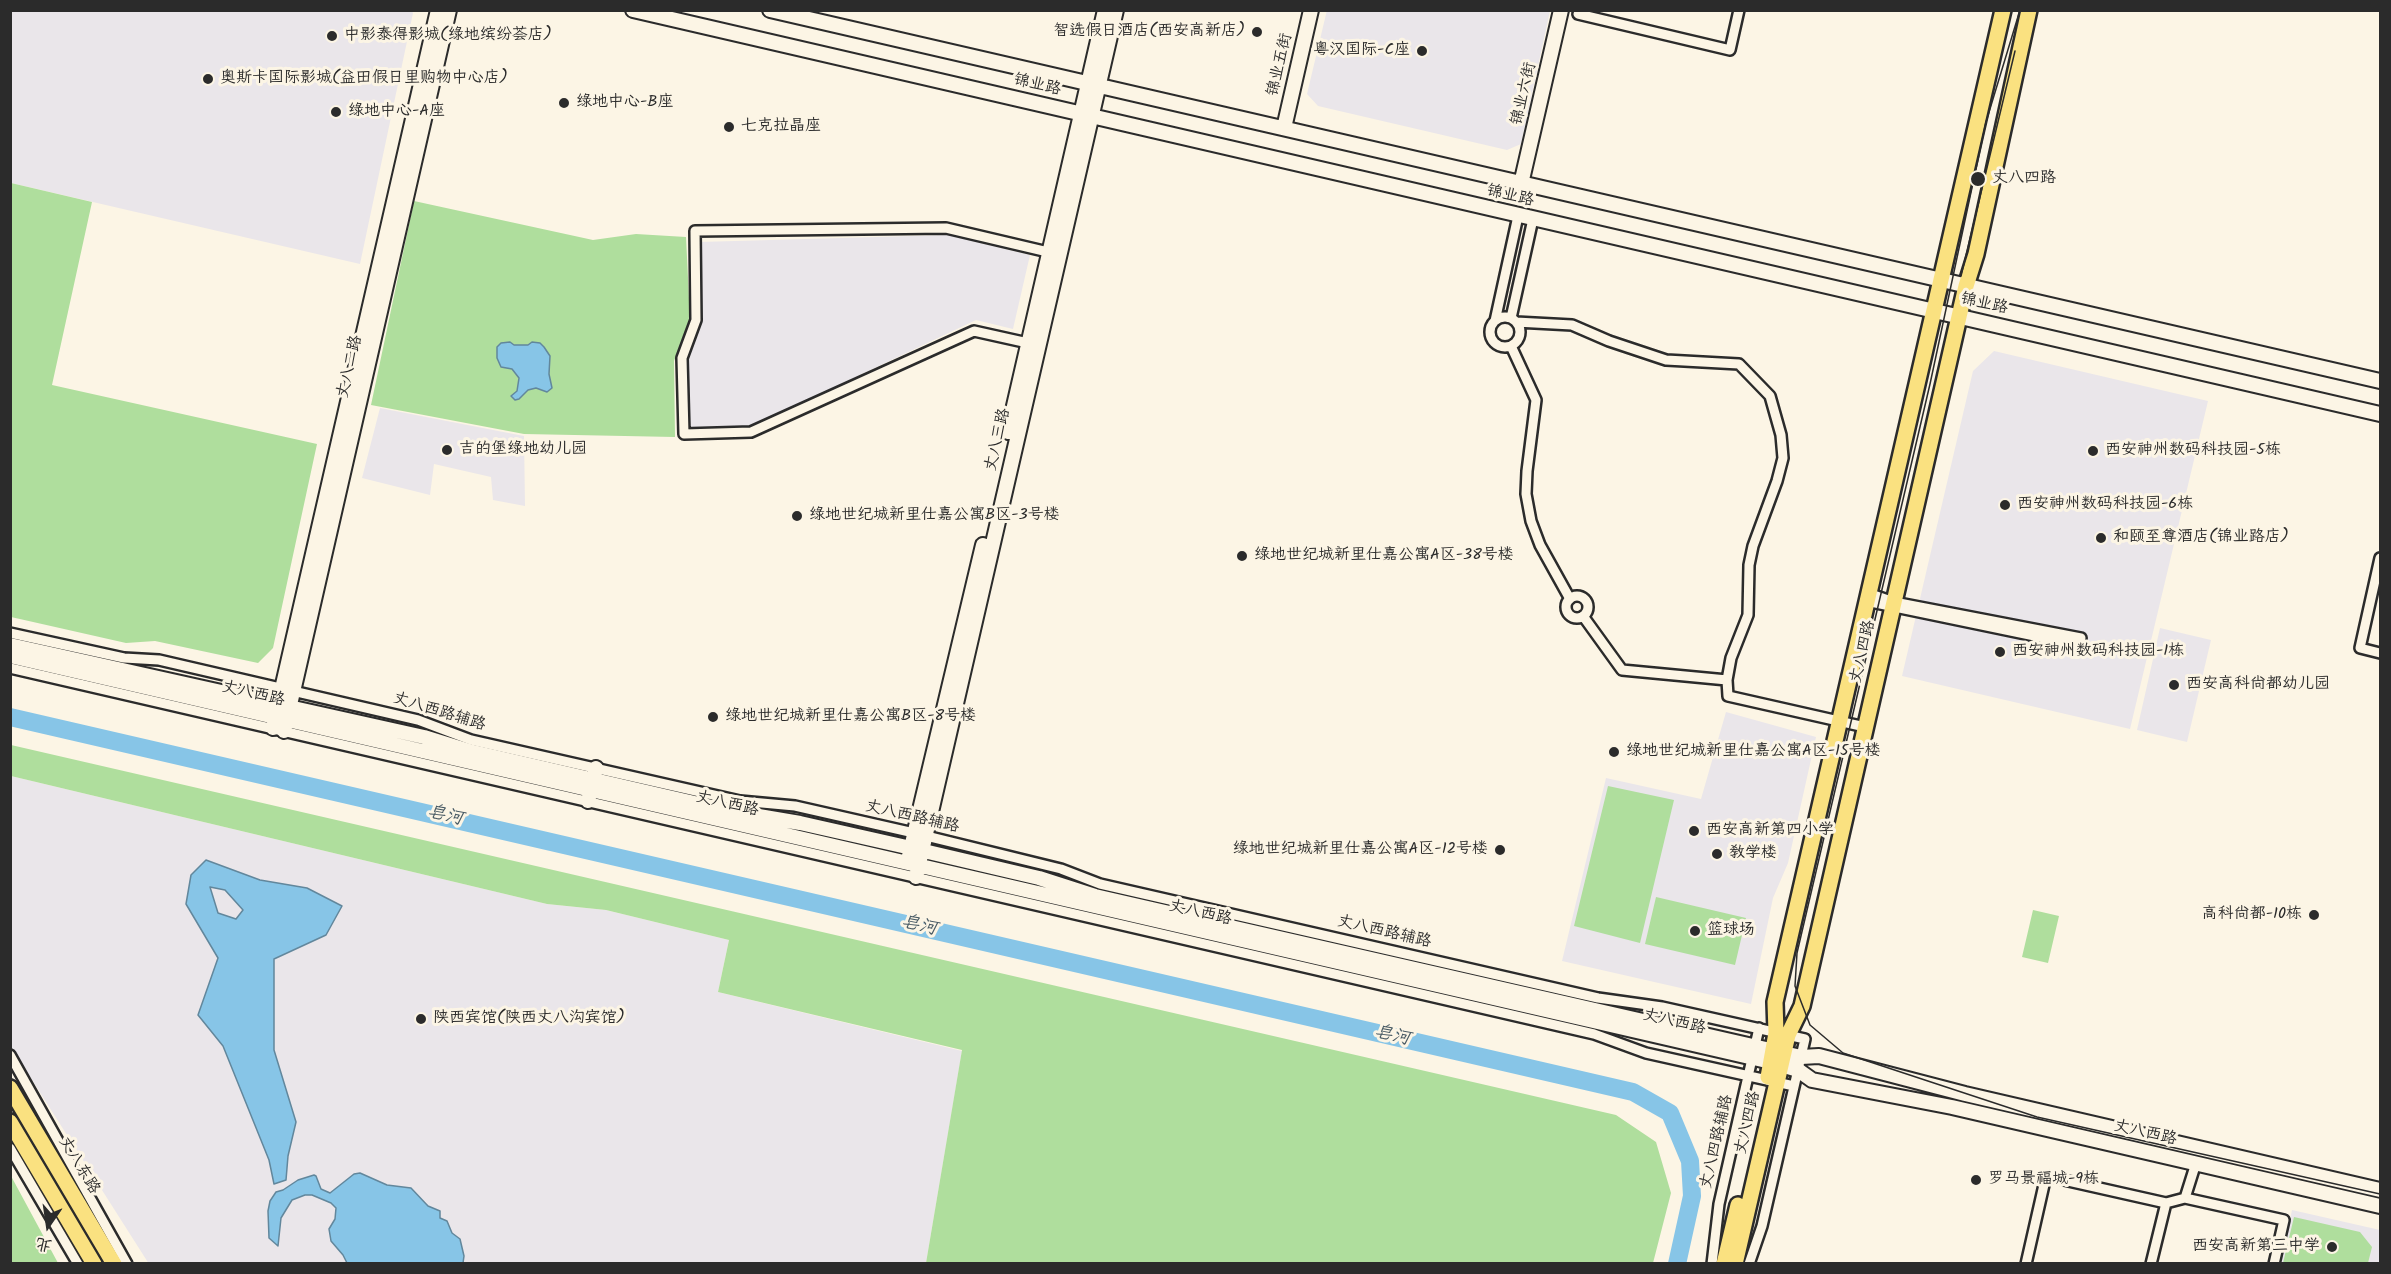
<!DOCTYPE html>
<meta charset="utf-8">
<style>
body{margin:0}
#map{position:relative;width:2391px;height:1274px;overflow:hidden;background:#fcf5e5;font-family:Kalam,"LXGW WenKai TC",sans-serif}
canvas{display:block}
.frame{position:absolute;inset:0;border:12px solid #2b2b2b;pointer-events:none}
.north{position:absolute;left:18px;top:1196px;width:60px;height:60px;-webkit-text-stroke:4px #fcf5e5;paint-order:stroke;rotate:193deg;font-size:16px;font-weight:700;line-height:24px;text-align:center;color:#2b2b2b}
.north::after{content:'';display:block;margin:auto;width:21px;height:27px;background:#2b2b2b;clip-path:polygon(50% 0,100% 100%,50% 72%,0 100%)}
</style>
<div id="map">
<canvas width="2391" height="1274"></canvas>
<div class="frame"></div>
<div class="north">北</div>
</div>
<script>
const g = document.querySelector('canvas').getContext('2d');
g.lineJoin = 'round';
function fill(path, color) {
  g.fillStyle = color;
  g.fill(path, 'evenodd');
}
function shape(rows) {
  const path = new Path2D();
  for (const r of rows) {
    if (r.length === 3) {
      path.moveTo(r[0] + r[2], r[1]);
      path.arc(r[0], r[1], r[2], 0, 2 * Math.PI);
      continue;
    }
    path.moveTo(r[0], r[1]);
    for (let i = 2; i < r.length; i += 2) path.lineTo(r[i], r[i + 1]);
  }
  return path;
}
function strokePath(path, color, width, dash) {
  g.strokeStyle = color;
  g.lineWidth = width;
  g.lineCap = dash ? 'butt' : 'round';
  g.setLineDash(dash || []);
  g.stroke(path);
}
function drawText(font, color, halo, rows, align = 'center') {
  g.font = font + ' Kalam,"LXGW WenKai TC",sans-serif';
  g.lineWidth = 6;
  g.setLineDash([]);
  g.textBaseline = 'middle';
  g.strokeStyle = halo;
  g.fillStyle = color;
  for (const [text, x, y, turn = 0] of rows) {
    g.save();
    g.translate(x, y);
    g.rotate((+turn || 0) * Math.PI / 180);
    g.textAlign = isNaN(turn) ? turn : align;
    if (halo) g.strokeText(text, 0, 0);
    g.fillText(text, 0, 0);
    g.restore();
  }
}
fill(shape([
 [411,10,413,13,360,264,11,183,11,11],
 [1327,10,1550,11,1521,144,1507,150,1318,106,1307,94],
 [948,235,1030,255,1013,329,976,320,746,429,688,431,686,358,701,324,699,242],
 [1994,351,2208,401,2130,729,1902,676,1973,371],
 [380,408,524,436,525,506,493,500,491,477,434,464,430,495,362,478],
 [2160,628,2211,640,2187,742,2137,730],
 [1726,712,1816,737,1788,863,1773,898,1751,1004,1562,961,1606,778,1701,799],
 [11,776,547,904,606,910,729,940,718,992,962,1051,926,1263,149,1264,11,1047],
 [2292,1210,2380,1230,2380,1263,2280,1264]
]), '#eae6ea');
fill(shape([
 [11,183,92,202,52,385,317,444,273,648,258,663,155,641,126,643,11,617],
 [414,201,593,240,636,234,686,237,690,319,674,361,675,437,524,434,371,405],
 [11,745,1616,1115,1656,1142,1671,1193,1653,1263,926,1263,962,1050,718,992,729,940,606,910,547,904,11,776],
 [1608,786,1674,800,1640,943,1574,926],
 [1656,897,1746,918,1735,965,1645,944],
 [2033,910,2059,916,2048,963,2022,957],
 [11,1176,58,1263,11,1263],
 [2294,1217,2360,1232,2372,1247,2368,1263,2283,1263]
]), '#afde9d');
const water = shape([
 [510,342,514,345,528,345,532,342,540,343,544,347,550,356,549,374,552,388,547,392,536,388,528,390,519,399,515,400,511,396,517,391,519,378,512,369,501,367,497,358,497,347,501,343,510,342],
 [206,860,260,880,307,888,342,906,326,935,274,959,274,1050,296,1122,288,1156,286,1180,274,1184,269,1160,223,1046,198,1015,218,958,186,904,191,875,206,860],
 [210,887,225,890,243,910,236,919,218,913,210,887],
 [360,1173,387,1185,411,1188,428,1206,440,1211,440,1218,447,1221,452,1233,460,1239,464,1256,463,1263,347,1263,343,1255,331,1241,329,1229,335,1219,336,1208,331,1203,312,1195,305,1195,292,1200,281,1218,278,1246,269,1238,268,1211,270,1201,276,1192,283,1190,298,1180,314,1175,316,1176,321,1189,330,1193,354,1174,360,1173]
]);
fill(water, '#87c5e7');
strokePath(water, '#62879c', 1.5);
strokePath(shape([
 [10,717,1633,1092,1670,1113,1690,1161,1692,1196,1677,1264]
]), '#87c5e7', 18);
const street = shape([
 [1578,14,1730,50,1739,10],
 [1505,332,15],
 [1511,318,1533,219],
 [1495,321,1518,216],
 [1516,322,1572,325,1609,341,1666,360,1739,364,1770,396,1781,435,1783,458,1777,481,1753,546,1749,565,1748,615,1731,658,1727,680,1728,696,1865,727],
 [1028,343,974,331,751,432,684,434,682,358,696,320,695,231,946,228,1048,252],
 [1511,346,1536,400,1527,471,1526,494,1531,521,1540,545,1570,599],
 [2380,558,2360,648,2380,653],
 [1577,607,11],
 [1866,601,2078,645,2081,638,1894,602,1868,593],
 [1583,616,1622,670,1727,680],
 [10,633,124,658,159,660,418,720,471,740,740,801,795,806,914,833,1061,869,1100,884,1598,998,1662,1007,1805,1039,1762,1226,1749,1264],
 [10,668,1594,1034,1646,1053,1794,1086],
 [10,1055,127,1264],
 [10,1148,78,1264],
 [2185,1198,2284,1220,2274,1264],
 [1712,1264,1719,1204,1759,1028],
 [2026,1264,2046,1176,2166,1203],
 [2151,1264,2166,1203,2185,1198,2196,1163]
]);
const secondary = shape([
 [633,10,2380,414],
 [770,10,2380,381],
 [1284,128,1311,10],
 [1521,184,1561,10],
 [1008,432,1105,10],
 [10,645,424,737,469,751,729,811,800,823,911,848,1039,878,1095,896,1801,1057,1819,1056,1965,1094,2380,1190],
 [10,656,1771,1062,1798,1070,1812,1080,1952,1107,2380,1206],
 [273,728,438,10],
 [284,731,449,10],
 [588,801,596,768],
 [909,856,983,545],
 [916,877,1116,10]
]);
const primary = shape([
 [1768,1077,1776,1033,1775,1002,2003,10],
 [10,1088,114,1264],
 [10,1122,94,1264],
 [1724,1264,1738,1205],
 [1735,1264,1788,1035,1802,1006,1966,286,1976,254,2029,10]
]);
strokePath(street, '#2b2b2b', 14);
strokePath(secondary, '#2b2b2b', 18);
strokePath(primary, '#2b2b2b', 20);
strokePath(street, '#fcf5e5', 9);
strokePath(secondary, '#fcf5e5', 14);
strokePath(primary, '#fae180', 15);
strokePath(shape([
 [2020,10,1986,122,1930,384,1797,953,1795,986,1810,1025,1843,1053,2037,1117,2380,1194],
 [1961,276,2015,51]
]), '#2b2b2b', 1.5);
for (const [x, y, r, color] of [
 [1257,32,6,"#2b2b2b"],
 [332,36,6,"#2b2b2b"],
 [1422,51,6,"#2b2b2b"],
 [208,79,6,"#2b2b2b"],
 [564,103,6,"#2b2b2b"],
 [336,112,6,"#2b2b2b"],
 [729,127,6,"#2b2b2b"],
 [1978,179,8,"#2b2b2b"],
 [447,450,6,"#2b2b2b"],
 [2093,451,6,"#2b2b2b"],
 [2005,505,6,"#2b2b2b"],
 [797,516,6,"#2b2b2b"],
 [2101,538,6,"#2b2b2b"],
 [1242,556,6,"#2b2b2b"],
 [2000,652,6,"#2b2b2b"],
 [2174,685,6,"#2b2b2b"],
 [713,717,6,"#2b2b2b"],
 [1614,752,6,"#2b2b2b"],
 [1694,831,6,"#2b2b2b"],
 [1500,850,6,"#2b2b2b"],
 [1717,854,6,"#2b2b2b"],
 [2314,915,6,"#2b2b2b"],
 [1695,931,6,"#2b2b2b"],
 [421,1019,6,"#2b2b2b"],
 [1976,1180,6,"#2b2b2b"],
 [2332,1247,6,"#2b2b2b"]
]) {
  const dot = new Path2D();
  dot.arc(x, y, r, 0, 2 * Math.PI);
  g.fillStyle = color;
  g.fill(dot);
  strokePath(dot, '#fcf5e5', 2);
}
drawText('16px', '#2b2b2b', '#fcf5e5', [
 ["智选假日酒店(西安高新店)",1245,32,"right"],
 ["中影泰得影城(绿地缤纷荟店)",344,36],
 ["粤汉国际-C座",1410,51,"right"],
 ["奥斯卡国际影城(益田假日里购物中心店)",220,79],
 ["绿地中心-B座",576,103],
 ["绿地中心-A座",348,112],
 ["七克拉晶座",741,127],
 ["丈八四路",1992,179],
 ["吉的堡绿地幼儿园",459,450],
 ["西安神州数码科技园-5栋",2105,451],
 ["西安神州数码科技园-6栋",2017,505],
 ["绿地世纪城新里仕嘉公寓B区-3号楼",809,516],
 ["和颐至尊酒店(锦业路店)",2113,538],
 ["绿地世纪城新里仕嘉公寓A区-38号楼",1254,556],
 ["西安神州数码科技园-1栋",2012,652],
 ["西安高科尚都幼儿园",2186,685],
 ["绿地世纪城新里仕嘉公寓B区-8号楼",725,717],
 ["绿地世纪城新里仕嘉公寓A区-15号楼",1626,752],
 ["西安高新第四小学",1706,831],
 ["绿地世纪城新里仕嘉公寓A区-12号楼",1488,850,"right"],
 ["教学楼",1729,854],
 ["高科尚都-10栋",2302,915,"right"],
 ["篮球场",1707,931],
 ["陕西宾馆(陕西丈八沟宾馆)",433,1019],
 ["罗马景福城-9栋",1988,1180],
 ["西安高新第三中学",2320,1247,"right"]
], 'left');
drawText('16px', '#2b2b2b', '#fcf5e5', [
 ["锦业五街",1281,65,-77],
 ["锦业路",1037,86,13],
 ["锦业六街",1525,94,-77],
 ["锦业路",1510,197,13],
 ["锦业路",1984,305,12],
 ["丈八二路",351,367,-77],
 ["丈八三路",999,440,-77],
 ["丈八四路",1864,652,-77],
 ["丈八西路",253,695,13],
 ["丈八西路辅路",439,713,17],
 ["丈八西路",727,805,13],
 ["丈八西路辅路",912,818,13],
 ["丈八西路",1200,914,13],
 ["丈八西路辅路",1384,933,13],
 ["丈八西路",1674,1023,13],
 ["丈八四路",1749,1123,-77],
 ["丈八西路",2145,1134,13],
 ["丈八四路辅路",1718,1142,-77],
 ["丈八东路",78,1166,59]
]);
drawText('italic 18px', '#475963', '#fcf5e5', [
 ["皂河",445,817,13],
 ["皂河",919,927,13],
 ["皂河",1392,1037,13]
]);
</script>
